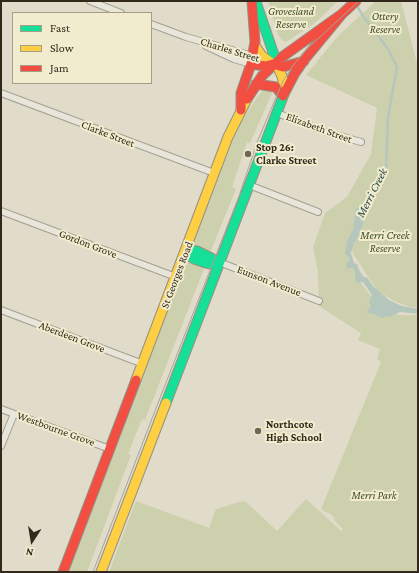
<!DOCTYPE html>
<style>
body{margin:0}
#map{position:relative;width:419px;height:573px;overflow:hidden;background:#e0dcc9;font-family:"Crimson Pro",serif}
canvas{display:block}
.frame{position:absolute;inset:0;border:2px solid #32291c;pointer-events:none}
.legend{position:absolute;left:12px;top:12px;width:140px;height:72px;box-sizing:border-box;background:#f2ecce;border:1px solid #a59e87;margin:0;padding:5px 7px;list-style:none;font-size:12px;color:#32291c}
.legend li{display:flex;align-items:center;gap:8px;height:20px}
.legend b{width:20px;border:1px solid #a59e87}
.north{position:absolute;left:12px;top:521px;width:40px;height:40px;-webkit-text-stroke:3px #f2ecce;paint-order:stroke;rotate:192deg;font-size:11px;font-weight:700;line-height:16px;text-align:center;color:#32291c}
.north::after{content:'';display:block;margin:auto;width:14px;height:18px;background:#32291c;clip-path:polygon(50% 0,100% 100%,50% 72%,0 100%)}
</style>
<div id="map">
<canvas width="419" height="573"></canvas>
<div class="frame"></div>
<ul class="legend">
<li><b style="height:5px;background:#16e098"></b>Fast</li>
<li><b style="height:5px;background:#ffcf43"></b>Slow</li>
<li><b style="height:5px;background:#f24e42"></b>Jam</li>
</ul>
<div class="north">N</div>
</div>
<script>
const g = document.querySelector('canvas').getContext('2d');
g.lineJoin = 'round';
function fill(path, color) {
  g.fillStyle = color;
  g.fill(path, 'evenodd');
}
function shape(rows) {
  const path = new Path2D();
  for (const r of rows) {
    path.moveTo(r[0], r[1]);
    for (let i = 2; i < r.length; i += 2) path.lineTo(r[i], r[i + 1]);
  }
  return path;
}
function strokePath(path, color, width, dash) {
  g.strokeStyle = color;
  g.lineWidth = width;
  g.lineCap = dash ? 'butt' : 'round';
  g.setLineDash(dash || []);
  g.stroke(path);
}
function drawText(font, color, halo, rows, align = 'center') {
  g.font = font + ' "Crimson Pro",serif';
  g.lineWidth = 4;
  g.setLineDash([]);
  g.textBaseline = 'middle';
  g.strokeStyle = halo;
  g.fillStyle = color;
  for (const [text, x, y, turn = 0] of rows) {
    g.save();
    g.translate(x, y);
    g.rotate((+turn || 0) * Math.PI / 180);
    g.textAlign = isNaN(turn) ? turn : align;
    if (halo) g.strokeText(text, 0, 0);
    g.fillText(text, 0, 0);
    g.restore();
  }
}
fill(shape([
 [268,1,338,1,315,23,286,42,282,40,278,34],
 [376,1,401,1,418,67,418,308,410,307,394,301,378,291,353,254,351,242,359,215,380,178,358,212,347,251,355,275,376,303,399,315,418,315,418,572,109,572,136,501,209,528,216,509,243,501,246,502,277,531,306,499,341,531,343,529,334,520,335,518,329,513,325,512,321,509,381,362,377,359,380,349,358,340,361,333,319,306,318,272,313,247,325,213,347,197,371,154,377,108,306,75,338,36],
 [265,89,273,91,250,143,247,142,232,187,236,189,210,253,192,246,238,127,258,96],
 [187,260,205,266,145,420,142,419,128,454,131,455,87,572,67,572]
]), '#ccd0ac');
fill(shape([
 [368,199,364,215,364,221,359,235,354,243,351,253,354,263,357,264,360,272,365,278,367,277,373,286,389,300,402,306,418,309,418,314,400,312,389,317,385,316,383,318,367,312,370,308,371,305,369,302,372,295,363,282,357,283,355,280,355,273,353,268,348,268,346,271,347,263,350,259,345,253,348,239,353,230,356,209]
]), '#b5c6bd');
strokePath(shape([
 [356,4,363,16,388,49,397,67,388,117,386,168,367,201]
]), '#b5c6bd', 2.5);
const street = shape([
 [90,1,121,13],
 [151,24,186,37,253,56],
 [206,46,234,59,251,64],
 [1,93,214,173],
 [277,113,326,132,361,142],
 [249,185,318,212],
 [1,211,176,277],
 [219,262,319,301],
 [1,310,143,364],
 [1,409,110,449],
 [1,446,14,414]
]);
const fast = shape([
 [256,2,274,55,273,64],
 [186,250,197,251,219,262],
 [185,253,194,259,206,263,211,264,219,262],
 [166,403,284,94]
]);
const slow = shape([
 [255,46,262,56,273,64],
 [273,64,278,68,282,76,284,85,283,94],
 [136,380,228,137,247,99],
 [101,572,166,403]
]);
const jam = shape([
 [251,64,266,66,273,64],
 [273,64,283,67,304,61],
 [256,84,276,87,283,96],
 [284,94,295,73,304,60,342,14,356,1],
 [247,99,262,76,282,57,342,14],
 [241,110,241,93,251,64,255,42,252,1],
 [63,572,136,380]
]);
strokePath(street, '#a5a093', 8);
strokePath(fast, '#949083', 11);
strokePath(slow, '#949083', 11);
strokePath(jam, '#949083', 11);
strokePath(street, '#e8e6da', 6);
strokePath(fast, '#16e098', 9);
strokePath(slow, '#ffcf43', 9);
strokePath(jam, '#f24e42', 9);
strokePath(shape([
 [93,572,153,416,239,196,258,140,283,81,294,64,309,47,359,1]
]), '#a8a59b', 1);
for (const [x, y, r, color] of [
 [248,154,4,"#6f6859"],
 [258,431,4,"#6f6859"]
]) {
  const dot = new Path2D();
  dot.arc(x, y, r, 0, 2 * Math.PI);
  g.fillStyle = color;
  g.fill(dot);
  strokePath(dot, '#f2ecce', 1.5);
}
drawText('italic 11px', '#3e4d24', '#f2ecce', [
 ["Grovesland",291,12],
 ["Reserve",291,25],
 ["Ottery",385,17],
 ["Reserve",385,30],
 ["Merri Creek",385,236],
 ["Reserve",385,249],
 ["Merri Park",374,496]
]);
drawText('11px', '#32291c', '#f2ecce', [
 ["Charles Street",230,50,17],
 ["Elizabeth Street",319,128,20],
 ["Clarke Street",108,134,21],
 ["Gordon Grove",88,244,21],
 ["St Georges Road",177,275,-69],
 ["Eunson Avenue",269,281,21],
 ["Aberdeen Grove",72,337,21],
 ["Westbourne Grove",56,429,20]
]);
drawText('bold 11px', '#32291c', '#f2ecce', [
 ["Stop 26:",256,148],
 ["Clarke Street",256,161],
 ["Northcote",266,425],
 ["High School",266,438]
], 'left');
drawText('italic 12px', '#2c4f51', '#f2ecce', [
 ["Merri Creek",372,193,-63]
]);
</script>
